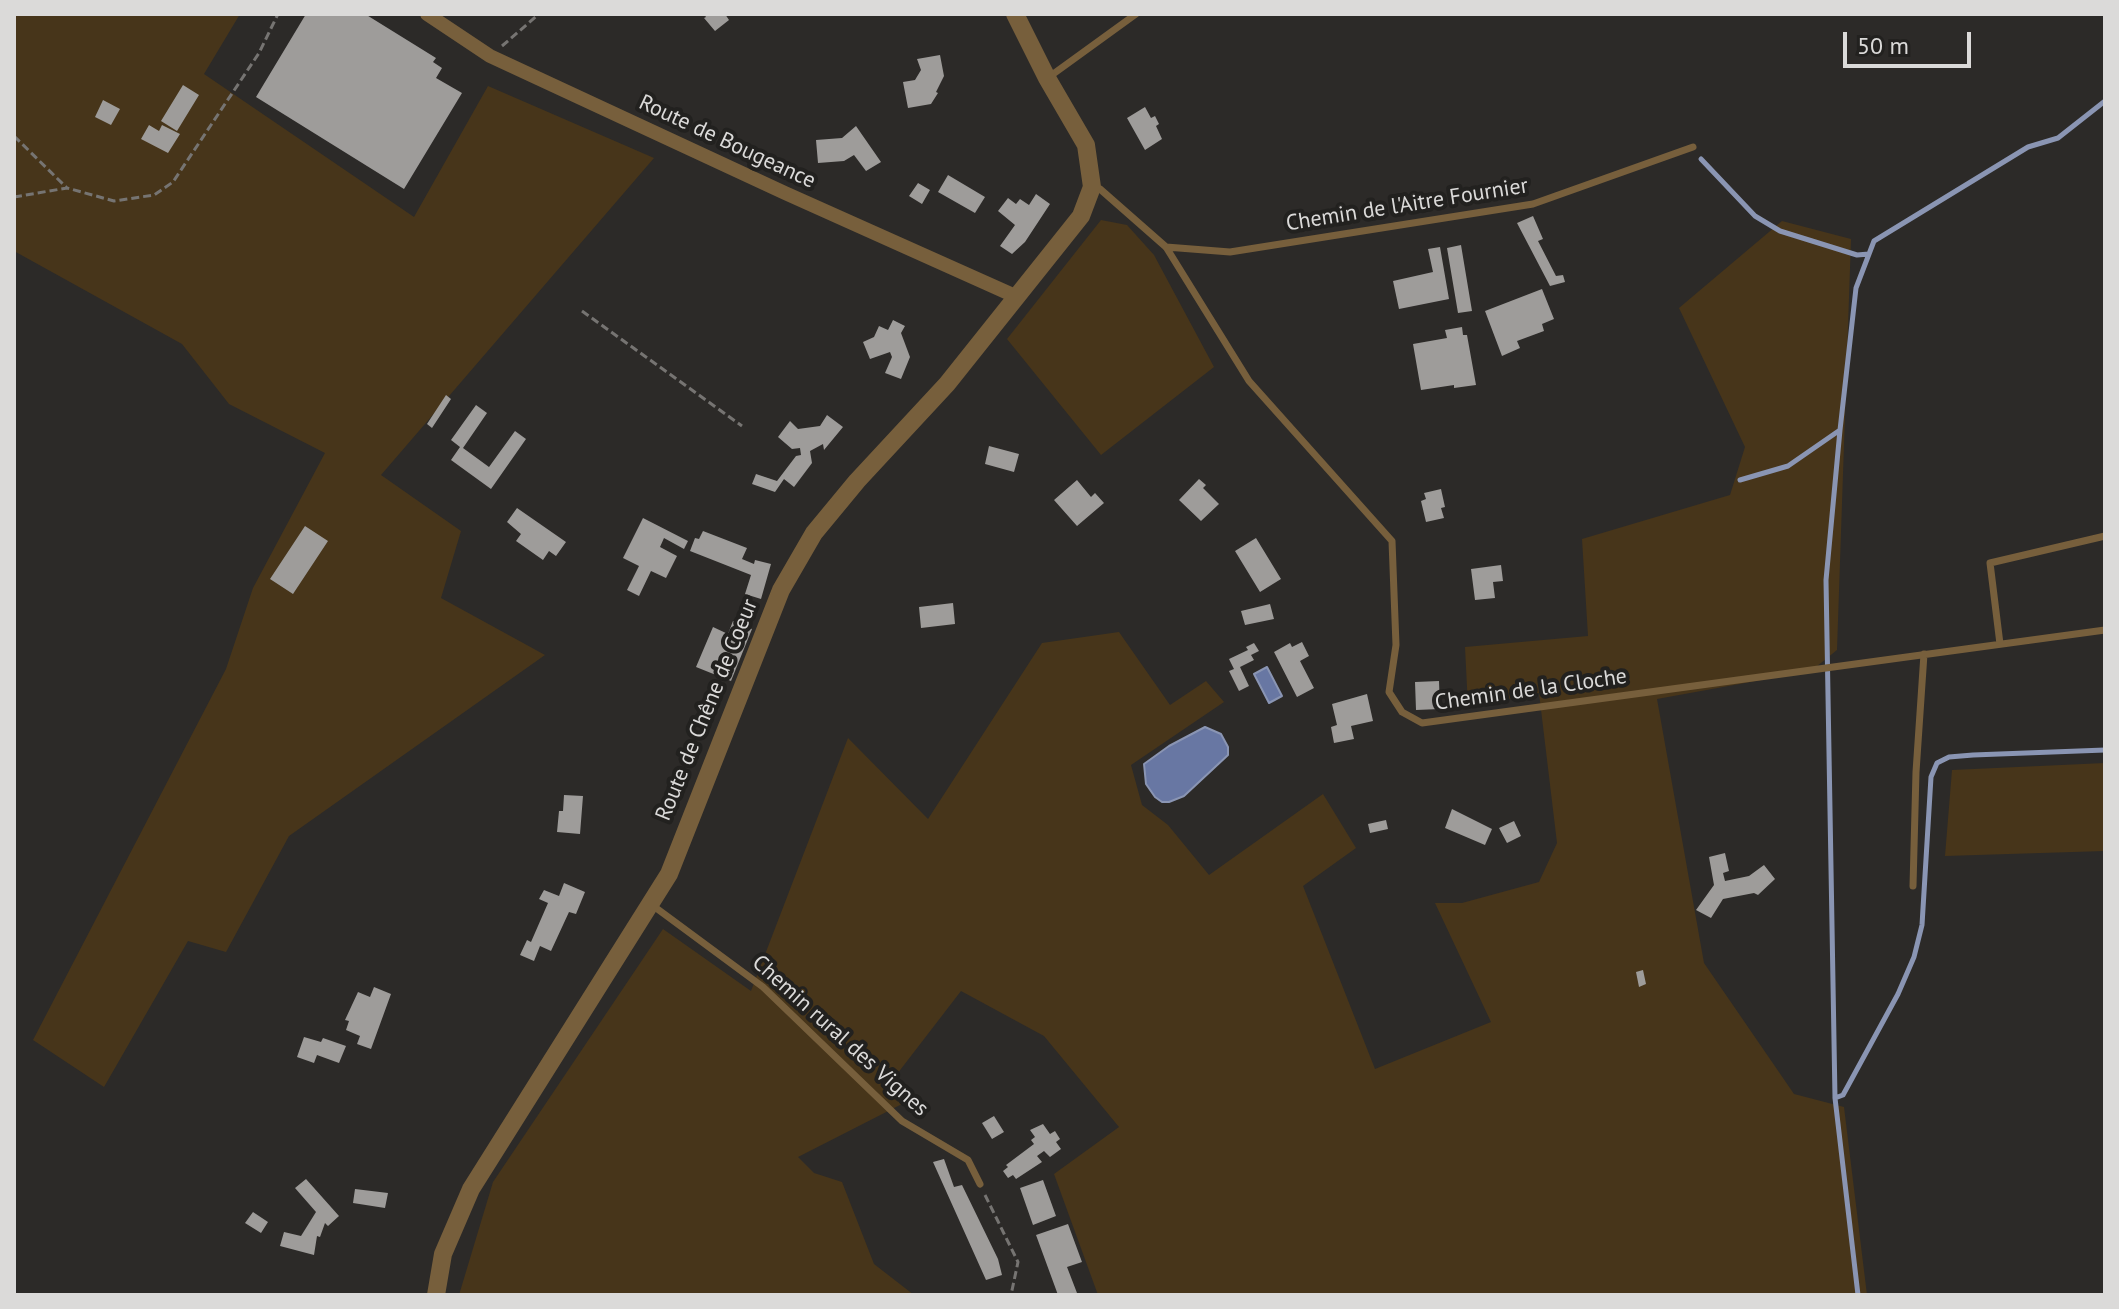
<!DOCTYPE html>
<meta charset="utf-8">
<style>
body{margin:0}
#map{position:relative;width:2119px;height:1309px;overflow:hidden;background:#2c2a28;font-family:"PT Sans",sans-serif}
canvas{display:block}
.frame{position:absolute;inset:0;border:16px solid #dbdad9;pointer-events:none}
.scale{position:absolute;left:1843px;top:32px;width:128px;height:36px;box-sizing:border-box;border:4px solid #dbdad9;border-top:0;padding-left:10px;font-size:24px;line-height:28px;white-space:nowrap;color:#dbdad9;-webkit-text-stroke:6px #22211f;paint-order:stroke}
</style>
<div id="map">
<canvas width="2119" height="1309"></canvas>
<div class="frame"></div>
<div class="scale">50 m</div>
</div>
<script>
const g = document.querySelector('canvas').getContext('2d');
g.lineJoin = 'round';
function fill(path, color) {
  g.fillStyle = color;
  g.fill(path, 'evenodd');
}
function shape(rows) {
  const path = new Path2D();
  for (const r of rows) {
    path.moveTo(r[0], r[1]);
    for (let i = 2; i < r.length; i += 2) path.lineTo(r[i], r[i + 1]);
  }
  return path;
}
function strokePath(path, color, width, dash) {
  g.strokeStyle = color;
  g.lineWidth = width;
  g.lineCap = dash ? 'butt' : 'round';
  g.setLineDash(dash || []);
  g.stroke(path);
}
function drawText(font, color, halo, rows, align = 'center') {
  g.font = font + ' "PT Sans",sans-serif';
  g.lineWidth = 8;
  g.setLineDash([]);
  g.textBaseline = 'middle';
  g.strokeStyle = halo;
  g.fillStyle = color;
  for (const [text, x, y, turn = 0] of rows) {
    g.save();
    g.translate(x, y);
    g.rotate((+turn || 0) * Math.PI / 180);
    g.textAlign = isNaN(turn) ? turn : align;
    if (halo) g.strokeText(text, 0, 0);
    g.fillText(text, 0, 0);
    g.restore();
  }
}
fill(shape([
 [14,14,240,14,204,74,414,217,488,86,654,158,381,475,461,531,441,598,545,655,289,836,226,952,188,941,104,1087,33,1040,226,669,253,588,325,453,229,404,182,344,14,251],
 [1101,220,1127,225,1154,255,1214,367,1101,455,1007,339],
 [1782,221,1851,239,1837,650,1811,671,1657,699,1704,963,1794,1094,1844,1107,1867,1295,1098,1295,1054,1174,1119,1127,1044,1036,961,991,884,1091,902,1104,798,1157,814,1173,842,1182,874,1264,914,1295,459,1295,493,1182,663,929,751,991,848,738,928,819,1042,643,1119,632,1170,705,1206,681,1224,702,1131,765,1142,805,1168,825,1209,875,1323,794,1356,848,1303,886,1375,1069,1491,1022,1435,903,1462,903,1539,882,1557,843,1539,693,1468,707,1465,647,1588,636,1582,539,1730,495,1745,447,1679,308],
 [2105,763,2105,851,1945,856,1952,770]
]), '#47351a');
const water = shape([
 [1267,667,1282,696,1269,703,1254,674,1267,667],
 [1205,727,1221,734,1228,747,1228,755,1184,796,1169,802,1162,802,1155,797,1146,784,1144,764,1169,746,1205,727]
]);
fill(water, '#6877a3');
strokePath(water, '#8a95b3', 2);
strokePath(shape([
 [1701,159,1755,216,1780,231,1857,255,1869,254],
 [1840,430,1826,580,1835,1098,1858,1295],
 [1740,480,1788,466,1840,430,1856,288,1874,241,2028,147,2058,138,2105,101],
 [1835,1098,1843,1095,1898,994,1914,957,1922,925,1931,777,1937,763,1949,757,1973,755,2105,750]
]), '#8a95b3', 5);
fill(shape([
 [306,14,365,14,436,58,433,62,442,68,436,78,462,93,404,189,256,97],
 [704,14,725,14,729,20,715,31,704,18,706,17],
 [940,55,944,76,936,92,938,93,931,104,908,108,903,82,915,80,921,70,917,59],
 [183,85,199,95,177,131,161,121],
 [103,100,120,109,111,125,95,117],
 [1145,107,1151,118,1155,116,1159,124,1156,126,1162,139,1145,150,1127,118],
 [149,125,159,131,162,125,180,134,168,153,141,139],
 [856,126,881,162,866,171,854,155,844,161,818,163,816,140,842,138],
 [948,175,985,197,975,213,938,192],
 [918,183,930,190,922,204,909,196],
 [1036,194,1050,204,1025,242,1012,254,1000,246,1015,225,998,211,1008,198,1016,204,1020,199,1029,205],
 [1533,216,1543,239,1538,241,1556,276,1563,275,1565,282,1550,286,1517,223],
 [1461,245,1472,311,1458,313,1447,248],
 [1440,247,1449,299,1399,309,1393,281,1433,272,1428,249],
 [1542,289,1554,319,1542,324,1544,331,1517,341,1520,348,1502,356,1485,311],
 [893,320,905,326,901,333,910,357,901,379,885,373,892,357,890,352,870,359,863,342,874,337,879,326,888,330],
 [1462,327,1463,335,1467,335,1476,385,1454,388,1454,385,1421,390,1413,344,1447,338,1445,330],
 [446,395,451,399,432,428,427,424],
 [476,405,487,413,463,448,489,467,515,431,526,439,491,489,451,460,460,447,451,440],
 [827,415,843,427,824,450,823,444,810,451,812,463,794,487,784,479,775,492,752,484,756,474,777,481,796,456,801,455,800,448,792,449,778,437,790,421,798,429,820,426],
 [989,446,1019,454,1014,472,985,464],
 [1199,479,1206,485,1203,488,1219,504,1201,521,1179,500],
 [1077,480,1091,497,1095,493,1104,503,1077,526,1054,500],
 [1441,489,1445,507,1441,508,1444,518,1426,522,1421,501,1426,499,1424,493],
 [517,508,566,542,556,556,549,551,543,560,516,541,521,534,507,522],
 [643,518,688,541,684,549,664,538,660,547,677,556,666,578,651,571,639,596,627,590,639,566,623,558],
 [305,526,328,541,293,594,270,579],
 [703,531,747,548,742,559,754,564,755,560,771,564,761,599,745,594,751,575,690,551,695,538,699,539],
 [1256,538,1281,579,1260,592,1235,551],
 [1501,565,1503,581,1493,582,1495,598,1475,600,1471,569],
 [953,603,955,624,921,628,919,607],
 [1270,604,1274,619,1245,625,1241,611],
 [733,621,752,629,731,681,696,667,713,627,728,634],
 [1302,642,1309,656,1300,661,1314,688,1297,697,1274,652,1290,643,1292,647],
 [1254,643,1259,651,1251,655,1254,660,1240,667,1249,686,1239,691,1229,671,1234,669,1229,659,1248,650,1246,647],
 [1439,681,1440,709,1416,710,1415,682],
 [1367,694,1373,721,1351,726,1354,739,1334,743,1331,727,1337,725,1332,704],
 [564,795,583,796,580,834,557,832,559,811,563,811],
 [1452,809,1492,829,1485,845,1445,828],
 [1386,820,1388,829,1370,833,1368,824],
 [1514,821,1521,836,1507,843,1499,828],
 [1725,853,1729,871,1723,873,1725,881,1749,876,1764,865,1775,879,1758,895,1754,893,1723,899,1711,918,1696,910,1714,885,1709,857],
 [564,883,585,892,576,914,569,912,551,951,540,946,534,961,520,955,527,940,531,942,548,903,539,899,544,890,559,896],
 [1643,970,1646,984,1639,987,1636,972],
 [374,987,391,994,371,1049,357,1044,360,1036,346,1030,349,1021,345,1020,358,992,370,997],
 [304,1037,321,1042,323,1038,346,1046,339,1063,317,1055,314,1063,297,1057],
 [994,1116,1004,1132,992,1139,982,1123],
 [1043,1124,1050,1134,1055,1131,1060,1139,1056,1142,1061,1149,1050,1157,1044,1151,1037,1156,1042,1162,1016,1179,1013,1175,1008,1178,1003,1171,1008,1167,1006,1165,1034,1144,1031,1140,1035,1137,1030,1130],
 [944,1159,954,1187,962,1185,998,1259,1002,1275,986,1280,933,1162],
 [306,1179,339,1216,328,1226,325,1223,320,1237,317,1236,314,1255,280,1246,284,1232,301,1236,316,1212,295,1188],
 [1043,1180,1056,1216,1033,1225,1020,1188],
 [355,1189,388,1193,385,1208,353,1203],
 [253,1212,268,1222,261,1233,245,1223],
 [1068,1224,1082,1262,1067,1267,1077,1293,1058,1295,1036,1235]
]), '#9e9c9a');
strokePath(shape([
 [502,46,539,14],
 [14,136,67,188],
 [14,197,67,188,114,201,154,195,173,182,259,53,278,14],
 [582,311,742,426],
 [985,1195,1018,1262,1011,1295]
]), '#767472', 3, [8, 4]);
strokePath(shape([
 [1049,77,1136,14],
 [1094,188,1100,189,1166,247,1249,381,1392,541,1396,645,1389,692,1402,712,1422,723,2105,630],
 [1166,247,1230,252,1533,204,1693,147],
 [2000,644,1990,563,2105,536],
 [1913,886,1916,772,1924,654],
 [652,905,763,987,902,1121,968,1160,980,1184]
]), '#775f3c', 7);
strokePath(shape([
 [427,14,490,56,785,193,1015,296]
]), '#775f3c', 14);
strokePath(shape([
 [436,1295,443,1254,471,1189,669,874,781,590,814,533,857,481,947,384,1081,216,1092,187,1086,145,1047,78,1015,14]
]), '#775f3c', 18);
drawText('22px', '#dbdad9', '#22211f', [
 ["Route de Bougeance",727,142,25],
 ["Chemin de l'Aitre Fournier",1407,205,-9],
 ["Chemin de la Cloche",1531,690,-8],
 ["Route de Chêne de Coeur",707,710,-68],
 ["Chemin rural des Vignes",840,1036,42]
]);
</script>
